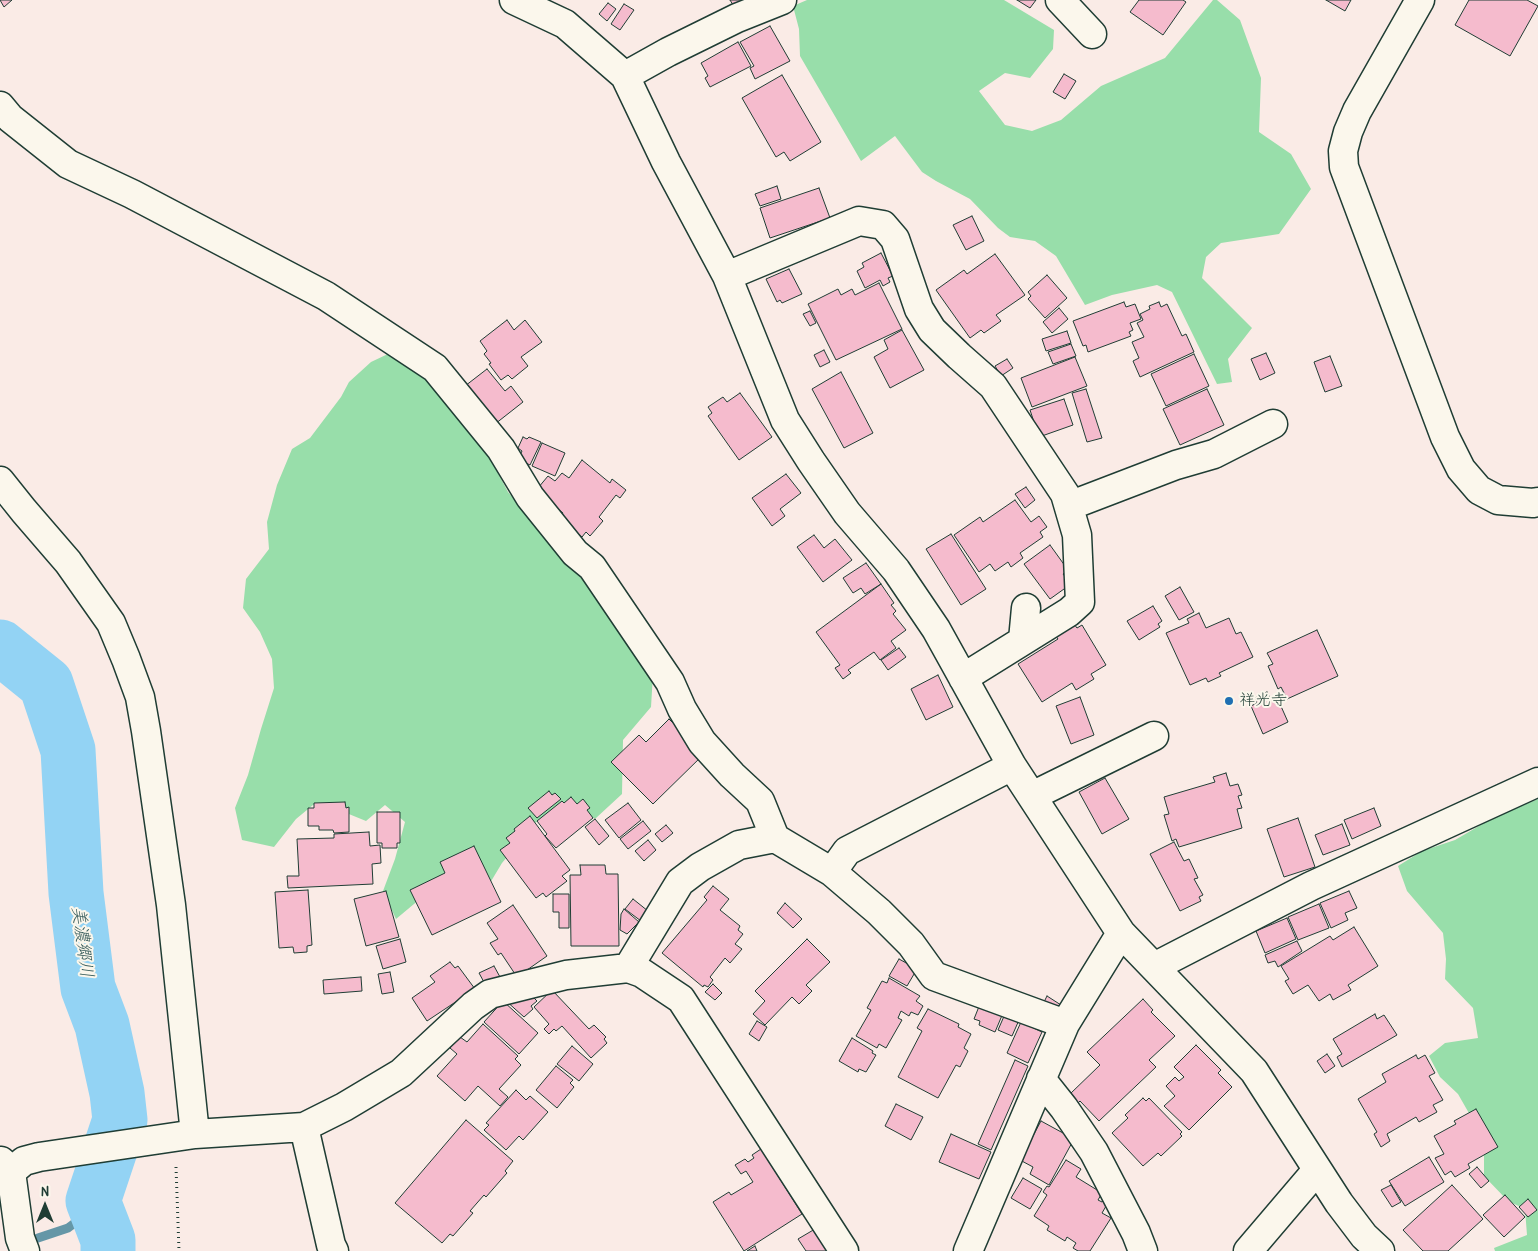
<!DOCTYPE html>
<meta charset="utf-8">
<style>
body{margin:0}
#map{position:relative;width:1538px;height:1251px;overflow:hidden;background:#faebe6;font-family:"Patrick Hand",sans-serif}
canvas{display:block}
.north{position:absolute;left:20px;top:1181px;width:50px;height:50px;-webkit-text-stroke:4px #fbf7ec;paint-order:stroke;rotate:0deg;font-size:14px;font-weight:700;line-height:20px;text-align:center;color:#1f3d34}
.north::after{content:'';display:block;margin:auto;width:18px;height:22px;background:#1f3d34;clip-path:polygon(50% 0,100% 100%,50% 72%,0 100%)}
</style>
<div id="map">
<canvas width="1538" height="1251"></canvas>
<div class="north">N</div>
</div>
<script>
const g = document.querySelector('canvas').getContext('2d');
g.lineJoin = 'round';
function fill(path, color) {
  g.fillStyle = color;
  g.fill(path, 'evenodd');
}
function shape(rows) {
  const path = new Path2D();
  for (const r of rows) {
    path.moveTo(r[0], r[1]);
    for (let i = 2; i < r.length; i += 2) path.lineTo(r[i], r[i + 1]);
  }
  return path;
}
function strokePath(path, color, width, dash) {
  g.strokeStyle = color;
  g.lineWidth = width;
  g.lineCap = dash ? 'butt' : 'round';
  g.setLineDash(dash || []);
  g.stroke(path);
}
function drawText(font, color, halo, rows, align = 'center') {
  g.font = font + ' "Patrick Hand","Klee One",sans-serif';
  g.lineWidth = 4;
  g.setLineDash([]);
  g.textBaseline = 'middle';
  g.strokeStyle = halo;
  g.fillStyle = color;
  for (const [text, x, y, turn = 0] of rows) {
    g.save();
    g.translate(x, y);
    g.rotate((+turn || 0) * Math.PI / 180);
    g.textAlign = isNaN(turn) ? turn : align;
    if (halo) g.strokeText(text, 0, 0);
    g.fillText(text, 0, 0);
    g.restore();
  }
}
fill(shape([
 [807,0,1004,0,1054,30,1053,49,1030,78,1005,73,979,91,1005,125,1032,131,1061,120,1101,86,1165,58,1213,0,1217,0,1240,20,1261,78,1259,132,1291,154,1311,189,1279,234,1221,243,1206,257,1202,278,1252,328,1228,359,1232,382,1217,384,1172,292,1157,285,1112,295,1085,305,1056,256,1035,241,1010,237,998,228,970,199,936,181,922,172,895,136,861,161,800,56,799,29,793,6],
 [390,353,433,382,482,443,508,492,593,592,653,674,651,707,623,740,622,794,596,818,536,822,502,863,487,888,432,889,396,919,383,891,395,859,405,822,385,805,366,821,339,810,313,805,296,819,274,847,242,840,235,808,248,775,261,729,274,688,272,659,260,632,243,608,246,579,269,549,267,522,277,485,292,449,310,438,341,397,349,382,371,362],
 [1538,799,1538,1251,1495,1251,1494,1248,1527,1235,1525,1209,1508,1201,1484,1176,1484,1154,1478,1129,1458,1094,1440,1077,1429,1056,1445,1043,1478,1038,1473,1008,1445,979,1446,959,1443,933,1407,891,1398,866,1422,851,1455,840,1491,819]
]), '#98deaa');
strokePath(shape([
 [38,1238,68,1228,84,1216,93,1201]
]), '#6597a7', 9);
strokePath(shape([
 [0,647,46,684,68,750,76,893,88,988,102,1025,117,1093,120,1120,93,1201,108,1240,108,1251]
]), '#93d3f4', 55);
const building = shape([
 [0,0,12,0,4,7,0,0],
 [730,0,749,0,735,8,730,0],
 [1017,0,1036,0,1030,8,1017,0],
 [1139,0,1183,0,1186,2,1163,35,1130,12,1139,0],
 [1326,0,1351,0,1345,11,1326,0],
 [1469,0,1527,0,1538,6,1510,56,1455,25,1469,0],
 [608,3,616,9,607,21,599,14,608,3],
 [624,4,634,10,620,30,611,24,624,4],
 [770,26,790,61,755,79,750,68,754,66,740,42,770,26],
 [738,42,751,66,710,87,705,78,708,76,701,63,738,42],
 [1064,74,1076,81,1065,99,1053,92,1064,74],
 [782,75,821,142,790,161,784,152,776,157,742,98,782,75],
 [777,186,781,199,760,206,755,194,777,186],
 [819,188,830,218,770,238,760,208,819,188],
 [972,216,984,241,966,250,953,225,972,216],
 [881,253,893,276,888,278,890,282,883,286,880,280,865,288,857,271,864,267,862,263,881,253],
 [995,254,1025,295,996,315,1001,321,984,333,981,330,970,338,936,290,964,270,967,274,995,254],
 [789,269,802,294,782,303,780,300,777,302,766,279,789,269],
 [1047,275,1067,298,1045,318,1028,299,1031,296,1028,292,1047,275],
 [879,283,902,329,836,360,808,304,838,289,841,295,852,289,855,295,879,283],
 [1124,302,1126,307,1135,304,1141,319,1130,323,1133,330,1129,332,1131,336,1088,352,1086,345,1083,346,1073,321,1124,302],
 [1159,302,1161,307,1167,304,1182,336,1186,334,1194,352,1140,377,1133,361,1139,358,1132,342,1144,337,1137,323,1143,320,1140,314,1150,309,1149,306,1159,302],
 [1059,308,1068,319,1052,333,1043,322,1059,308],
 [810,311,816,323,810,326,803,314,810,311],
 [507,320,514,330,525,320,542,342,521,357,528,366,512,379,508,375,501,380,489,364,491,363,484,354,487,351,480,341,507,320],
 [902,330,924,370,890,388,874,357,888,349,884,340,902,330],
 [1067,331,1071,343,1046,351,1042,339,1067,331],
 [1071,344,1076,356,1053,364,1048,352,1071,344],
 [824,350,830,362,820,367,814,355,824,350],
 [1266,353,1275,373,1260,380,1251,359,1266,353],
 [1194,354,1209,386,1166,406,1151,374,1194,354],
 [1330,356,1342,386,1325,392,1314,362,1330,356],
 [1075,357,1087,386,1032,407,1021,378,1075,357],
 [1007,359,1013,368,1001,376,995,366,1007,359],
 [487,369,505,391,511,386,523,402,495,424,465,386,487,369],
 [841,372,873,433,844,448,812,389,841,372],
 [1086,389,1102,438,1087,442,1072,393,1086,389],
 [1207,389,1224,425,1180,445,1163,409,1207,389],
 [740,393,772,437,739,460,708,416,712,413,708,407,723,397,727,402,740,393],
 [1064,399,1073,425,1039,437,1030,410,1064,399],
 [523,437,527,439,529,437,541,442,530,465,518,459,522,451,518,448,523,437],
 [542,443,565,453,555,476,532,466,542,443],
 [582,460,610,483,612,479,626,490,620,498,616,495,599,517,603,521,590,536,586,532,582,537,559,518,563,513,540,494,538,488,548,476,555,481,562,473,569,478,582,460],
 [786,474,801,493,780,509,785,516,772,526,752,498,786,474],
 [1026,487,1035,500,1025,508,1015,494,1026,487],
 [1015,500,1031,522,1039,516,1047,527,1040,532,1043,537,1020,553,1023,558,1011,567,1008,562,995,571,990,564,979,572,954,535,980,517,983,522,1015,500],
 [951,534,986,589,961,605,926,549,951,534],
 [814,535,824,548,835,539,852,560,823,582,797,547,814,535],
 [1050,545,1068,570,1063,574,1071,584,1050,599,1024,564,1050,545],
 [866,563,881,584,865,594,861,588,853,593,843,578,866,563],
 [881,584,894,603,891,605,896,611,893,614,906,630,891,641,896,648,880,660,874,652,848,670,851,673,843,679,835,668,840,665,816,632,881,584],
 [1180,587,1194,612,1179,620,1165,596,1180,587],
 [1153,606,1162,621,1158,624,1160,627,1139,640,1127,621,1153,606],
 [1199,613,1206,628,1229,618,1236,634,1241,632,1253,657,1219,673,1221,676,1208,682,1206,678,1190,685,1166,633,1189,623,1187,619,1199,613],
 [1074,624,1077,628,1082,625,1106,665,1091,674,1094,679,1076,690,1072,683,1042,702,1018,664,1058,639,1055,635,1074,624],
 [1317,630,1338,676,1287,699,1281,687,1278,689,1268,666,1273,664,1267,653,1317,630],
 [899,648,906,657,888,670,881,660,899,648],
 [938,675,953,707,926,720,911,689,938,675],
 [1267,692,1270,698,1276,695,1288,722,1263,734,1251,706,1257,703,1255,698,1267,692],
 [1080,697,1094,735,1071,744,1056,706,1080,697],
 [669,719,704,754,653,804,611,762,639,735,646,742,669,719],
 [1226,773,1230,786,1238,784,1242,795,1238,796,1242,808,1237,809,1242,828,1179,847,1176,839,1172,841,1164,815,1169,814,1164,797,1215,782,1213,777,1226,773],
 [1105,778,1129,819,1102,834,1079,792,1105,778],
 [549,791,552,795,555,793,561,799,537,818,528,808,549,791],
 [571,797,577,804,583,799,590,808,587,810,593,818,556,848,545,836,547,834,537,821,562,801,564,803,571,797],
 [345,802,346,808,349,807,349,832,334,833,333,830,319,830,319,826,308,826,308,808,314,808,314,803,345,802],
 [628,803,641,820,619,838,605,820,628,803],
 [1374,808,1381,826,1352,839,1344,820,1374,808],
 [377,812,400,812,400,843,397,843,397,848,382,848,382,843,377,843,377,812],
 [530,816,570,870,562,876,567,881,546,897,543,893,536,898,500,850,510,843,506,838,515,831,514,829,530,816],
 [1298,818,1315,867,1284,877,1267,829,1298,818],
 [595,819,609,836,599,845,585,827,595,819],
 [643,821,651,831,628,849,620,839,643,821],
 [1342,824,1350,845,1323,855,1315,835,1342,824],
 [666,825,673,833,662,842,655,834,666,825],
 [369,832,370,846,380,845,381,863,372,864,373,884,288,888,287,876,299,876,297,839,334,838,334,834,369,832],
 [648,840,656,850,644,861,635,851,648,840],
 [1174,842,1184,861,1189,859,1198,878,1194,879,1203,895,1199,897,1201,901,1180,911,1150,854,1174,842],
 [474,846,501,902,432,935,410,890,445,873,440,862,474,846],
 [580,865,605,865,606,874,618,874,619,946,571,946,570,875,581,875,580,865],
 [713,886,729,899,720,910,740,926,738,930,743,934,735,944,742,949,730,963,725,958,710,977,713,980,708,987,704,985,703,987,662,953,707,900,704,897,713,886],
 [308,890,312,945,307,946,307,952,294,953,293,947,279,948,275,892,308,890],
 [386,891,399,937,366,946,354,899,386,891],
 [1349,891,1357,908,1345,913,1348,920,1331,928,1320,903,1349,891],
 [553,894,569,894,569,928,559,928,559,912,553,912,553,894],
 [633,899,648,911,641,921,625,909,633,899],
 [785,903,802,919,793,928,777,913,785,903],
 [1319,904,1329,928,1298,940,1288,917,1319,904],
 [513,905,547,956,517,977,501,953,498,955,490,943,498,939,487,923,513,905],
 [624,909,639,922,627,934,620,930,621,914,624,909],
 [1287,918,1296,939,1265,953,1256,931,1287,918],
 [1354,927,1378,966,1348,985,1351,990,1333,1000,1330,994,1319,1001,1308,985,1293,994,1285,981,1289,979,1281,966,1330,936,1333,940,1354,927],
 [400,939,406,962,383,969,376,946,400,939],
 [807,939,830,962,806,985,812,991,799,1004,792,997,765,1025,753,1014,765,1001,755,991,807,939],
 [1297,941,1302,951,1278,967,1275,961,1268,963,1265,955,1297,941],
 [899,959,917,969,907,986,889,976,899,959],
 [450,962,455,968,458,966,475,989,427,1021,412,998,435,982,430,976,450,962],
 [494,966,500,977,485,984,479,973,494,966],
 [390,972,394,992,382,994,378,974,390,972],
 [361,977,362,991,324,994,323,980,361,977],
 [889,978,920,996,916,1001,923,1006,918,1015,911,1012,909,1016,901,1011,898,1018,902,1020,886,1048,879,1044,877,1048,856,1036,871,1010,867,1008,882,981,887,983,889,978],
 [713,984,722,993,715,1000,705,992,713,984],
 [552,990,589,1029,594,1025,606,1037,604,1039,607,1043,591,1058,562,1026,556,1031,554,1029,549,1034,544,1029,549,1024,534,1007,552,990],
 [529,993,537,1001,531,1006,533,1009,524,1017,505,1000,529,993],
 [1047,996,1061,1005,1055,1014,1042,1006,1047,996],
 [1143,999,1153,1010,1151,1012,1175,1036,1149,1060,1156,1067,1099,1121,1080,1101,1078,1103,1070,1094,1100,1065,1087,1052,1143,999],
 [503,1001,538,1033,519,1054,484,1022,503,1001],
 [980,1004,1003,1013,995,1032,979,1025,980,1021,974,1019,980,1004],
 [928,1009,959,1024,958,1027,971,1034,964,1048,968,1051,960,1067,956,1065,938,1098,898,1077,922,1031,917,1028,928,1009],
 [1005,1014,1019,1020,1012,1036,998,1030,1005,1014],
 [1375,1014,1377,1019,1384,1015,1397,1035,1342,1067,1337,1057,1342,1054,1333,1039,1375,1014],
 [757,1021,767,1027,759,1041,749,1034,757,1021],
 [1021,1022,1042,1032,1028,1063,1007,1053,1021,1022],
 [483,1024,518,1056,515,1059,521,1065,499,1089,508,1097,500,1106,478,1086,465,1101,437,1076,457,1054,450,1048,460,1037,467,1042,483,1024],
 [852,1038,873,1051,872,1053,876,1055,866,1072,859,1069,858,1072,839,1061,852,1038],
 [1196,1045,1221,1070,1218,1073,1232,1087,1189,1130,1164,1106,1175,1096,1166,1086,1175,1077,1179,1081,1184,1077,1174,1067,1196,1045],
 [572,1046,593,1064,579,1081,557,1064,572,1046],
 [1327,1054,1335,1066,1325,1073,1317,1061,1327,1054],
 [1416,1055,1418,1059,1425,1055,1435,1073,1429,1076,1443,1100,1433,1105,1437,1112,1419,1122,1416,1117,1387,1134,1390,1141,1381,1147,1374,1134,1377,1132,1358,1099,1386,1082,1382,1074,1416,1055],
 [1015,1060,1028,1066,991,1150,978,1144,1015,1060],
 [556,1066,573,1080,570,1083,574,1087,557,1108,536,1090,556,1066],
 [516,1090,526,1100,530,1096,548,1112,523,1140,519,1136,506,1150,484,1130,489,1125,486,1123,516,1090],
 [1143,1098,1146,1101,1149,1098,1182,1132,1180,1134,1182,1136,1161,1156,1158,1153,1143,1166,1112,1133,1128,1118,1125,1115,1143,1098],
 [896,1104,923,1117,911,1140,885,1126,896,1104],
 [1476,1109,1498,1147,1468,1164,1470,1168,1455,1177,1451,1171,1445,1175,1435,1158,1444,1154,1434,1136,1456,1124,1454,1121,1476,1109],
 [466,1120,513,1161,505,1171,507,1173,486,1197,484,1195,470,1211,473,1213,453,1236,450,1234,442,1243,395,1203,466,1120],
 [1041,1121,1074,1139,1049,1185,1030,1174,1033,1167,1020,1160,1041,1121],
 [951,1134,991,1152,979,1179,939,1162,951,1134],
 [761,1149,802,1214,744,1251,713,1202,729,1192,731,1195,753,1182,746,1171,741,1174,735,1165,745,1159,748,1162,754,1158,752,1155,761,1149],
 [1429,1157,1444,1182,1405,1206,1389,1181,1429,1157],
 [1066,1160,1081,1169,1076,1177,1102,1193,1098,1200,1102,1202,1104,1199,1109,1201,1102,1213,1111,1218,1090,1251,1078,1251,1073,1248,1076,1243,1067,1237,1065,1241,1047,1230,1049,1226,1034,1216,1047,1195,1043,1192,1047,1186,1049,1187,1066,1160],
 [1477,1167,1489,1181,1481,1188,1469,1174,1477,1167],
 [1023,1178,1042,1189,1030,1209,1011,1198,1023,1178],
 [1391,1185,1401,1202,1392,1207,1381,1190,1391,1185],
 [1452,1185,1483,1219,1448,1251,1423,1251,1403,1230,1452,1185],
 [1505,1195,1525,1217,1504,1237,1483,1215,1505,1195],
 [1528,1199,1537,1210,1528,1217,1519,1207,1528,1199],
 [815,1229,829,1251,806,1251,798,1239,815,1229],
 [755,1246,757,1251,747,1251,755,1246]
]);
fill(building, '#f5bbcd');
strokePath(building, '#1f3d34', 1);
const minor = shape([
 [514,0,565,24,625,76,666,162,727,276,785,420,811,461,847,513,896,570,936,629,1012,766,1121,933,1254,1071,1339,1203,1364,1236,1380,1251],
 [1060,0,1092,34],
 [1420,0,1357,111,1348,132,1343,151,1344,167,1445,437,1461,469,1479,490,1498,500,1533,503,1538,502],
 [625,76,668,52,737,18,782,0],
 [0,106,10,118,68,164,132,194,326,296,435,368,501,449,530,497,575,553,592,567,670,682,682,709,702,742,732,775,760,801,775,838,832,872,847,851,1012,766],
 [727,276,859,221,883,225,895,239,919,309,932,330,959,356,993,386,1065,494,1077,535,1080,602,1069,612,963,678],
 [0,481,24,511,68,562,111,623,126,659,140,697,146,731,171,905,195,1134],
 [1069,506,1176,465,1214,454,1273,424],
 [1023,640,1026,608],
 [1032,796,1154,736],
 [832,872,879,912,911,944,934,976,1065,1024],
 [1154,967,1311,886,1538,782],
 [628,968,680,882,700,867,739,845,775,838],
 [1041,1079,1064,1108,1094,1152,1136,1233,1143,1251],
 [304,1127,331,1245,334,1251],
 [1,1161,11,1172,20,1238,25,1251],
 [0,1181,24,1161,39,1157,195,1134,304,1127,344,1107,401,1073,473,1006,490,994,566,975,628,968,642,973,681,999,844,1251],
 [968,1251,1065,1024,1121,933],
 [1248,1251,1317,1170]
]);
strokePath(minor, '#1f3d34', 31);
strokePath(shape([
 [176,1167,179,1251]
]), '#1f3d34', 3, [1, 4]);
strokePath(minor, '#fbf7ec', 28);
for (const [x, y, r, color] of [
 [1229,701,5,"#1f6fb2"]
]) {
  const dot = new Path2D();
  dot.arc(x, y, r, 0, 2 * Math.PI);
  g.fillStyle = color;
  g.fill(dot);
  strokePath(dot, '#fbf7ec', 2);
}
drawText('16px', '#1f3d34', '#fbf7ec', [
 ["祥光寺",1239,701]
], 'left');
drawText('italic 18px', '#365b5a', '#fbf7ec', [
 ["美濃郷川",82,942,83]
]);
</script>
